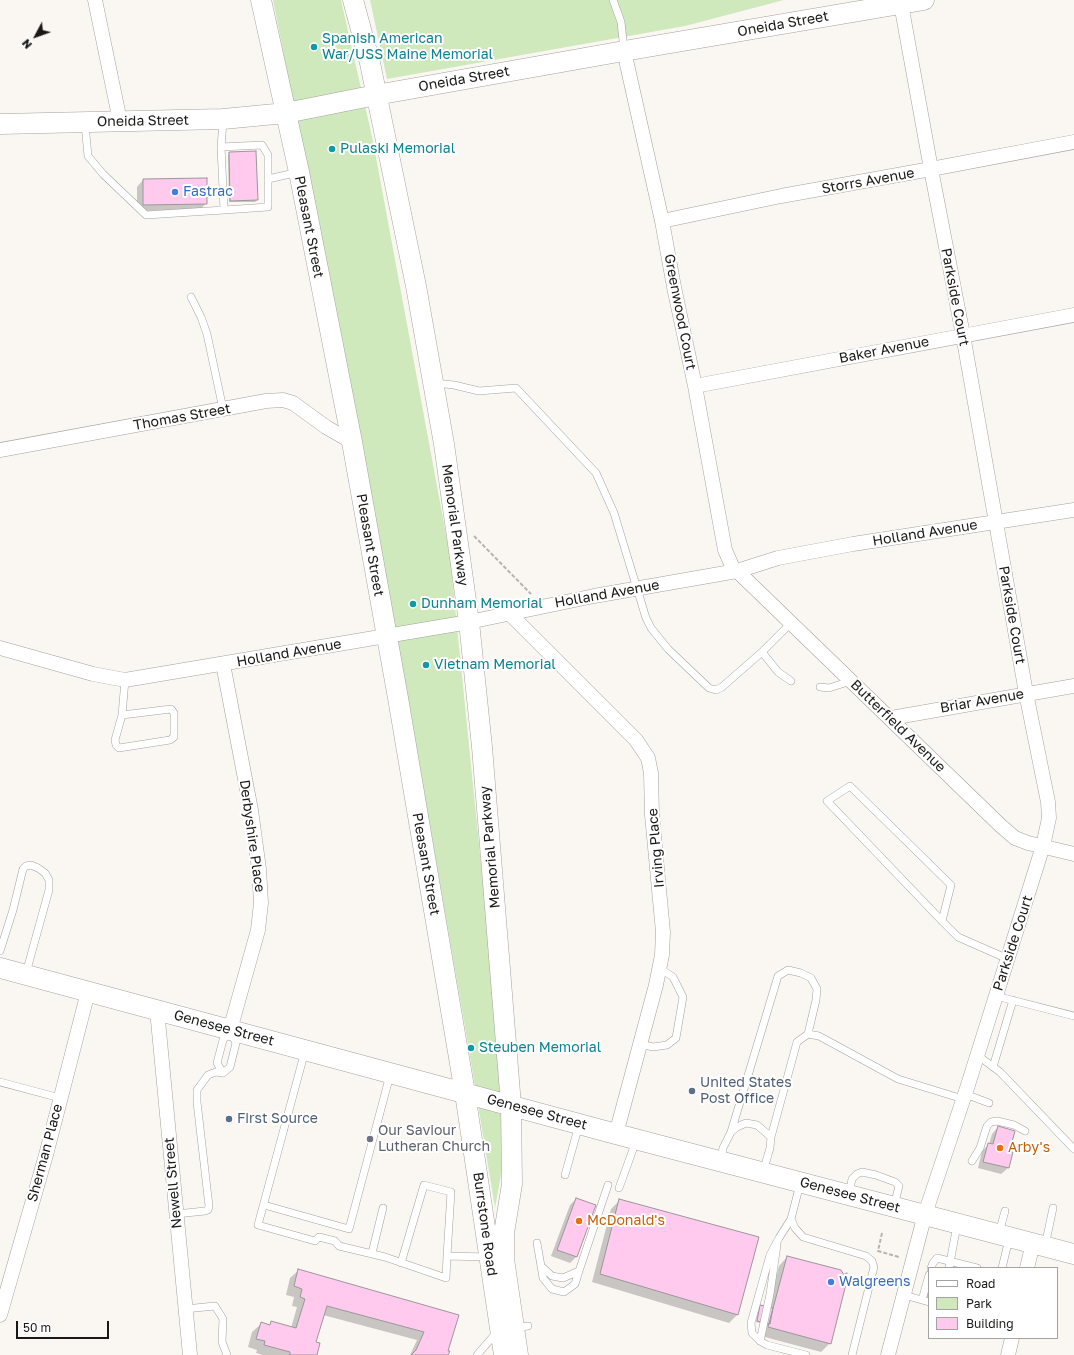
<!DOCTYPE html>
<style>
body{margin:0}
#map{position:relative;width:1074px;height:1355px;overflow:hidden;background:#faf7f3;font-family:"Golos Text",sans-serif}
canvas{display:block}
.legend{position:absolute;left:928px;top:1267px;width:130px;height:72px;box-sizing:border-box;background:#fff;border:1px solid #a3a3a2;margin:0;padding:5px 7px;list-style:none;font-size:12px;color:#191816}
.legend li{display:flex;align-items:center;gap:8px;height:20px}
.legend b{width:20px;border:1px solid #a3a3a2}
.north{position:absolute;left:16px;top:16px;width:40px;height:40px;-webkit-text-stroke:3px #fff;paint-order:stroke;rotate:229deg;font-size:11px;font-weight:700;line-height:16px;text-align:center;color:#191816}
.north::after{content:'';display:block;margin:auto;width:14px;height:18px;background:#191816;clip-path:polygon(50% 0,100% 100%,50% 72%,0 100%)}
.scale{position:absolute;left:16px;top:1321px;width:93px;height:18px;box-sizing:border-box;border:2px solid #191816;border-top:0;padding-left:5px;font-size:12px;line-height:14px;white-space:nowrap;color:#191816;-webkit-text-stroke:3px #fff;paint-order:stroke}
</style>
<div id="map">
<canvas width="1074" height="1355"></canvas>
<ul class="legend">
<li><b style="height:5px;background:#fff"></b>Road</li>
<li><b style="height:11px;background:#cfe9bd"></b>Park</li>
<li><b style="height:11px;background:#ffcaed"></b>Building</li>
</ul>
<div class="north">N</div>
<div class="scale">50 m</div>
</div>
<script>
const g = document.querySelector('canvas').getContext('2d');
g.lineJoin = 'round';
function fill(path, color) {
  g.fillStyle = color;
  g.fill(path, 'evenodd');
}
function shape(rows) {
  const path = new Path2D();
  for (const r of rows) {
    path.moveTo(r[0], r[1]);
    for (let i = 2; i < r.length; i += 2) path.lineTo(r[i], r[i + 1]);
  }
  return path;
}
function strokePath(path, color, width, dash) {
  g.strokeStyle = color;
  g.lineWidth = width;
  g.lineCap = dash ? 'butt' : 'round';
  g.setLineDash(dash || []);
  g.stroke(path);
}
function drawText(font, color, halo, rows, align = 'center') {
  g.font = font + ' "Golos Text",sans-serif';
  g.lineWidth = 4;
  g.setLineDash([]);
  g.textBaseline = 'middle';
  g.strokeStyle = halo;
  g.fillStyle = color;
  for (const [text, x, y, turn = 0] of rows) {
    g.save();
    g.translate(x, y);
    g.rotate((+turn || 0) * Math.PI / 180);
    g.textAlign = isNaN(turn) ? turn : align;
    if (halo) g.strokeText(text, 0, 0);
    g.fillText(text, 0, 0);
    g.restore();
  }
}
fill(shape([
 [273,0,341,0,373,141,450,556,492,974,504,1158,495,1208,468,1044,399,649,298,127],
 [370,0,784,0,685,26,387,79]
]), '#cfe9bd');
fill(shape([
 [229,153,257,200,255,202,229,202,228,155],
 [206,179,206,203,200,210,137,211,137,187,143,180],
 [998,1127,1010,1153,1012,1153,1008,1168,1001,1174,978,1168,982,1151,989,1144,992,1134],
 [576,1199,576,1257,570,1263,551,1256,570,1205],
 [620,1200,758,1238,737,1315,729,1323,592,1282,611,1209],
 [787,1257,830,1343,821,1352,761,1336,764,1324,756,1322,759,1308,760,1306,768,1308,779,1266],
 [299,1270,457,1315,446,1352,447,1355,410,1355,417,1340,323,1315,315,1343,316,1355,263,1355,256,1353,257,1350,248,1347,252,1332,261,1324,268,1326,272,1322,291,1328,297,1307,292,1306,294,1297,286,1295,290,1278],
 [929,1282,929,1302,924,1301]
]), '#0003');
const building = shape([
 [256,151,258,200,230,201,229,152,256,151],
 [207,178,207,204,143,205,143,179,207,178],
 [998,1126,1015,1131,1012,1142,1014,1143,1011,1152,1013,1152,1009,1168,983,1162,988,1143,993,1144,998,1126],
 [576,1198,596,1205,577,1257,557,1250,576,1198],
 [619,1199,759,1237,738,1315,600,1274,619,1199],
 [787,1256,841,1270,847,1280,831,1344,768,1327,787,1256],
 [298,1269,459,1315,448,1351,450,1351,448,1355,411,1355,416,1350,424,1332,327,1306,316,1342,320,1343,317,1355,290,1355,290,1352,264,1345,265,1341,256,1339,261,1322,270,1325,271,1321,296,1328,305,1299,300,1297,302,1289,294,1286,298,1269],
 [760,1305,773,1308,770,1324,757,1321,760,1305]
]);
fill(building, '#ffcaed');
strokePath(building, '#9b9699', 1);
const lane = shape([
 [613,0,621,22,624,50],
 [85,124,88,156,103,174,146,215,224,210,268,207,268,155,262,145,221,147,224,210],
 [221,147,223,121],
 [268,179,299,172],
 [191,297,201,317,207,334,223,409],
 [435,383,454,385,479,391,516,388,596,473,614,513,646,618,651,628,668,649,709,688,716,690,722,687,762,652,791,623],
 [762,652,778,672,791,681],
 [820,687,829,688,851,681],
 [122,715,171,709,174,713,174,737,170,740,119,748,116,745,115,740,122,715,125,680],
 [942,921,951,885,850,786,827,801,942,921,958,937,1008,959],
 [0,951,13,910,23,869,26,866,31,865,38,868,45,873,49,880,49,890,26,973],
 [996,996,1074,1016],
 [640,1044,653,1047,667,1045,676,1038,683,997,673,977,659,968],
 [305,1051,258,1225,315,1241,319,1237,335,1241,339,1246,385,1257,446,1278,447,1256,488,1257],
 [977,1055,1000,1072,1074,1149],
 [993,1067,1013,1000],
 [0,1082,60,1098],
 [965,1094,989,1103],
 [731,1132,778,976,788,970,801,973,811,978,817,989,816,1000,808,1034],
 [771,1137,797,1042,808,1034,819,1036,898,1079,963,1099],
 [721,1159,723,1148,731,1132,737,1127,746,1123,757,1125,771,1137,770,1148,763,1172],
 [972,1161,980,1148,987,1126,991,1122,997,1121,1014,1125,1025,1131],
 [565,1175,579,1125],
 [800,1184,791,1219,795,1228,803,1237,866,1256,872,1261,874,1267,852,1355],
 [619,1188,636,1141],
 [849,1194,852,1179,857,1174,862,1172,876,1175,895,1182,899,1186,894,1206],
 [264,1205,349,1229,390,1075],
 [176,1214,205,1211,208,1210,209,1206,197,1102,197,1090,208,1075,216,1072,223,1073,230,1067,236,1043,230,1030,223,1040,217,1063,223,1073],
 [791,1219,779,1238,770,1255,751,1323,752,1333,760,1341,767,1345,806,1355],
 [999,1233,1005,1211],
 [537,1243,541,1266,552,1276,563,1278,579,1271,608,1185],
 [1045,1246,1053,1208],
 [372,1253,383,1208],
 [401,1263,424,1185,451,1192,447,1256],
 [541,1266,543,1278,552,1289,564,1292,575,1284,579,1271],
 [931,1268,933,1263,937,1258,977,1268],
 [949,1268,957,1225],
 [1002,1268,1009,1239],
 [904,1295,929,1302],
 [922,1300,929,1275],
 [185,1309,215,1306,223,1319,222,1342,227,1355],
 [514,1328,528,1326],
 [760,1341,770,1294,777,1245],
 [477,1355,497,1332]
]);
const street = shape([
 [95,0,120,121],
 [624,51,662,221,674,287,695,386,725,550,732,566,1001,826,1015,838,1028,843,1074,854],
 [662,221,781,196,931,169,1074,142],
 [695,386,1074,315],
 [0,450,266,401,283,400,293,403,326,427,352,442],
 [509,613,636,740,648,758,651,773,652,815,663,932,662,955,656,985,616,1134],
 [0,648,93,674,125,680,469,622,594,596,737,571,778,558,853,544,1074,510],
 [223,664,251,810,259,869,261,903,258,930,230,1030],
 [891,718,1074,686],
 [157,1010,190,1355],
 [1027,1268,1033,1243],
 [0,1315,46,1155,88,992],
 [888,1355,925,1214,968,1085,1043,846,1049,818,1048,802,1026,693,963,335,931,169,901,4],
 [1008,1355,1012,1338]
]);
const secondary = shape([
 [261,0,299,172,352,442,398,698,465,1093,504,1355],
 [353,0,370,63,416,286,444,444,469,622,482,747,511,1105,512,1184,504,1233,504,1259,518,1355],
 [0,124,223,119,286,113,376,95,624,51,924,0],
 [0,968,616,1134,1074,1254]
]);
strokePath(lane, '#a4a29e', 8);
strokePath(street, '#a4a29e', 15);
strokePath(secondary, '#a4a29e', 21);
strokePath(shape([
 [474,536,531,594],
 [882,1233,878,1251,899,1257],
 [844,1275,849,1272]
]), '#b6b3b0', 2, [4, 2]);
strokePath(lane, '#fff', 7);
strokePath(street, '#fff', 14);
strokePath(secondary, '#fff', 20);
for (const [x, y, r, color] of [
 [314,47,4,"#0f9aa8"],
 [332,149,4,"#0f9aa8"],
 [175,192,4,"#3f7fe0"],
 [413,604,4,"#0f9aa8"],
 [426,665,4,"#0f9aa8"],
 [471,1048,4,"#0f9aa8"],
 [692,1091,4,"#5c6f8a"],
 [229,1119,4,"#5c6f8a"],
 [370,1139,4,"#6b7280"],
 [1000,1148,4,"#e8710a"],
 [579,1221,4,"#e8710a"],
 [831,1282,4,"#3f7fe0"]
]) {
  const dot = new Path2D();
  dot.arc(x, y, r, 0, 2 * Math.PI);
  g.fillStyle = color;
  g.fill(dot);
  strokePath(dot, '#fff', 1.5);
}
drawText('14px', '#191816', '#fff', [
 ["Oneida Street",783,24,-10],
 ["Oneida Street",464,79,-10],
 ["Oneida Street",143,121,-1],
 ["Storrs Avenue",868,181,-10],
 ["Pleasant Street",309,227,79],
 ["Parkside Court",955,297,79],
 ["Greenwood Court",680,312,79],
 ["Baker Avenue",884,350,-11],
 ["Thomas Street",182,417,-10],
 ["Memorial Parkway",455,525,82],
 ["Holland Avenue",925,533,-9],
 ["Pleasant Street",370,545,80],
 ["Holland Avenue",607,594,-10],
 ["Parkside Court",1012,615,80],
 ["Holland Avenue",289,653,-10],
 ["Briar Avenue",982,701,-10],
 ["Butterfield Avenue",898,726,44],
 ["Derbyshire Place",252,836,82],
 ["Memorial Parkway",490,847,-95],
 ["Irving Place",656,848,-95],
 ["Pleasant Street",426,864,80],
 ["Parkside Court",1013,943,-72],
 ["Genesee Street",224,1028,15],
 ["Genesee Street",537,1112,15],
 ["Sherman Place",45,1153,-75],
 ["Newell Street",173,1183,-95],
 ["Genesee Street",850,1195,15],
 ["Burrstone Road",485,1224,82]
]);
drawText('14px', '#0d838f', '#fff', [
 ["Spanish American",322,39],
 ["War/USS Maine Memorial",322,55],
 ["Pulaski Memorial",340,149],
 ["Dunham Memorial",421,604],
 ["Vietnam Memorial",434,665],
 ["Steuben Memorial",479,1048]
], 'left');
drawText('14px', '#366cbe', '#fff', [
 ["Fastrac",183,192],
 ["Walgreens",839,1282]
], 'left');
drawText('14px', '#4e5e75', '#fff', [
 ["United States",700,1083],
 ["Post Office",700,1099],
 ["First Source",237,1119]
], 'left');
drawText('14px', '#5b616d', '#fff', [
 ["Our Saviour",378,1131],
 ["Lutheran Church",378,1147]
], 'left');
drawText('14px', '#c56008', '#fff', [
 ["Arby's",1008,1148],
 ["McDonald's",587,1221]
], 'left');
</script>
